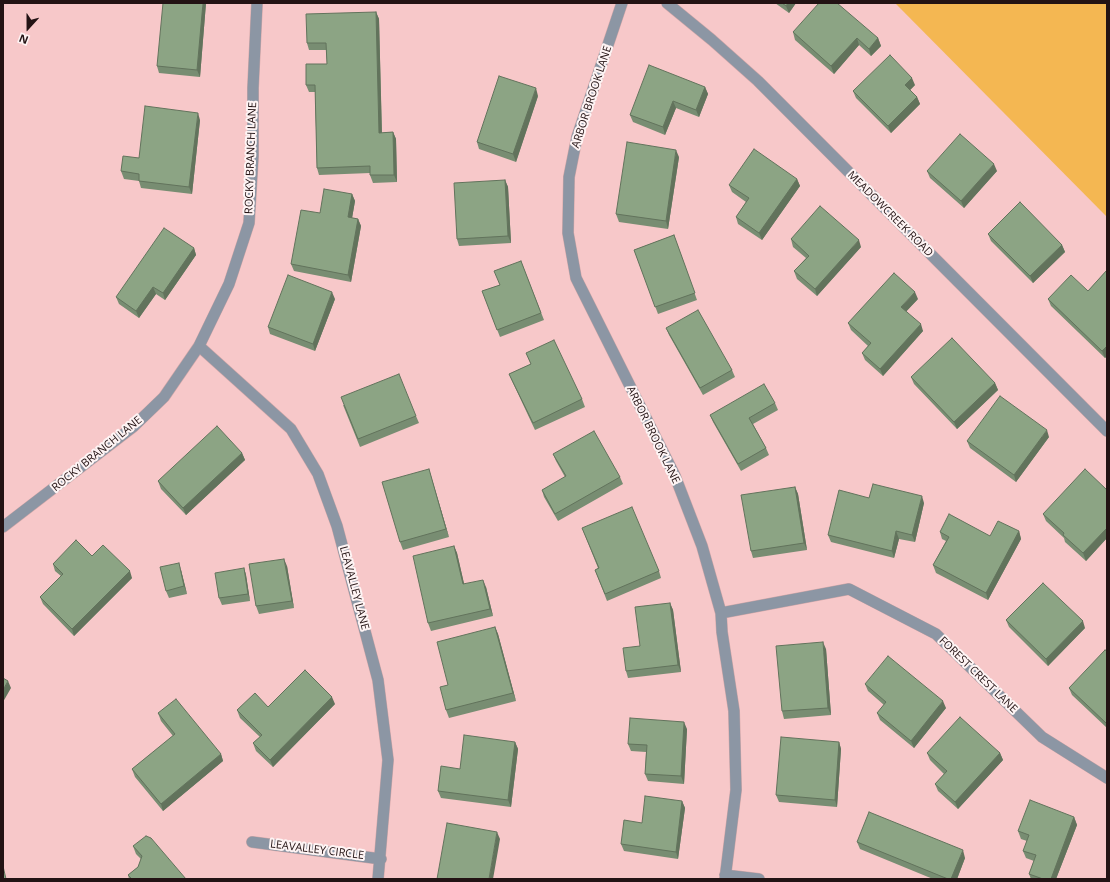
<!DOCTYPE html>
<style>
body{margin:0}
#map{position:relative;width:1110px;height:882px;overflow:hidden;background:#f7c8c9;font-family:"Open Sans",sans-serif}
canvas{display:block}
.frame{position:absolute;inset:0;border:4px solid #231314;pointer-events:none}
.north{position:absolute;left:8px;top:8px;width:40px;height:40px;-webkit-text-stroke:3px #fef4f4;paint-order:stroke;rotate:201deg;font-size:11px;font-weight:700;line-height:16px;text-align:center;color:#231314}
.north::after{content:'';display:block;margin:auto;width:14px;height:18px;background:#231314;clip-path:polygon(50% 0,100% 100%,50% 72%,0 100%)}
</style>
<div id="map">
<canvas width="1110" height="882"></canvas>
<div class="frame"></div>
<div class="north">N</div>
</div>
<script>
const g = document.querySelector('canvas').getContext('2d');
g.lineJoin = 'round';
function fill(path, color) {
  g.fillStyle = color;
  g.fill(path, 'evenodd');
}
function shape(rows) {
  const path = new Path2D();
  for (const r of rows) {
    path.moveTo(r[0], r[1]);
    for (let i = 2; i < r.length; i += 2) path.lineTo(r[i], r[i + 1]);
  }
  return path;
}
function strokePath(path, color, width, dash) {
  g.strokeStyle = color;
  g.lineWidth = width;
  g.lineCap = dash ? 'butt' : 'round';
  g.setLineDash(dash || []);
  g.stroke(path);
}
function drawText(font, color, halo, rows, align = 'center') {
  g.font = font + ' "Open Sans",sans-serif';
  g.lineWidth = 4;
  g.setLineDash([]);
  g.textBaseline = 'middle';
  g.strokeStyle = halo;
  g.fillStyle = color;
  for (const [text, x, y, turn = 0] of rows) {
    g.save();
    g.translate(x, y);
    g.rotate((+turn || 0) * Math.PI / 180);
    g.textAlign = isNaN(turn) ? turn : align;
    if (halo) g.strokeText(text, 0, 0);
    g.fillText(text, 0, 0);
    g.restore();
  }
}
fill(shape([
 [895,3,1107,3,1107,217]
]), '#f4b752');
const minor = shape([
 [622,3,577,137,569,177,568,233,576,278,675,476,702,546,721,613,722,632,734,711,736,790,725,879],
 [667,3,712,40,758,81,1107,431],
 [199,346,291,429,318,474,337,526,378,680,388,760,378,879],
 [3,527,133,427,164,397,199,346,229,284,249,223,253,156,253,88,257,3],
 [721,613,849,589,936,634,1042,737,1107,778],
 [252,842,381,859],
 [725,875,759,879]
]);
strokePath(minor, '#d1a7a8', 12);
strokePath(minor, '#8c96a4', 11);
fill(shape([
 [206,3,200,77,159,73,157,66],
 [775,3,796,3,789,13],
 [376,12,379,19,382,133,393,132,396,139,397,182,373,183,370,175,370,173,319,175,317,168,315,92,309,92,306,85,327,64,326,50,309,50,307,43],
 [793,32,878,38,881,46,871,56,859,45,834,74,795,40],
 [915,85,910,90,917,97,920,104,891,133,856,98,853,91],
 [705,87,708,94,699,117,676,108,665,135,633,122,630,115],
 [538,96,516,162,479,149,477,142],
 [200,120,192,194,141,188,139,181,124,179,121,171,139,158],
 [679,157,668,229,619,222,616,214],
 [927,171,997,171,964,208,930,178],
 [797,179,800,186,762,240,738,224,736,217,746,202,732,192,729,185],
 [505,180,508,187,511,243,459,246,457,239],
 [352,194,355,201,352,218,358,219,361,226,351,282,294,271,291,264,320,213],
 [988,234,1062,245,1065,252,1033,283,991,241],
 [674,235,697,300,658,314,634,250],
 [791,239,861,247,817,296,797,279,794,271,806,258,793,247],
 [194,248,196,255,165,300,156,294,139,318,119,304,116,297],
 [521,261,544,320,500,337,482,291,500,285],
 [1107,270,1107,356,1105,358,1051,306,1048,299,1088,291],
 [335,299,315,351,270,334,268,327],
 [918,299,906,311,923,331,883,376,865,360,862,353,868,346,851,330,848,323],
 [666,328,732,370,735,377,703,395,669,335],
 [526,353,582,399,585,407,535,430,512,381,509,374,531,364],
 [911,377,995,383,998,390,957,429,914,384],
 [775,403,778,410,753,424,766,448,769,455,741,471,713,422,710,415],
 [343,405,416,416,419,423,360,447],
 [1049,437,1016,482,970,448,967,441],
 [242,453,245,460,186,515,161,489,158,481],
 [553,454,620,477,623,484,558,521,544,497,542,490,565,477,556,461],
 [429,469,449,537,403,550,400,542],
 [795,487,798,494,807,550,753,558,751,551],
 [1107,490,1107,538,1086,561,1065,542,1064,538,1046,521,1043,514],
 [869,498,924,503,915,542,899,539,894,558,831,542,828,535],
 [582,528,659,571,661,578,607,601,595,570,598,568],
 [1019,531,1021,539,988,600,936,573,933,565,946,541,942,539,940,532,990,536],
 [454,546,457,553,464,584,486,587,493,616,431,631,428,623],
 [92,556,132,578,74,636,43,604,40,597,61,576,55,571,53,564],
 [287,566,294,608,259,614,256,606],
 [244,568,246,575,250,601,222,605,219,598],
 [181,570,187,594,169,598,166,591],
 [670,603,673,610,681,672,628,678,626,671,640,646],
 [1006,620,1085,628,1048,666,1009,627],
 [495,627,498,634,516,701,449,718,446,710,448,685],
 [826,649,831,715,784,719,782,711],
 [1107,651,1107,728,1072,695,1069,688],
 [865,684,946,708,914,748,880,720,877,713,884,705,868,691],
 [335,704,273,767,256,751,253,743,260,737,240,718,237,710],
 [158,713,221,754,223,761,163,811,135,777,132,769,173,736,161,721],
 [687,729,684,784,648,781,645,774,646,752,631,751,628,744],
 [515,742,518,749,511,807,441,798,438,791,460,769],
 [839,742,841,749,837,807,779,802,776,795],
 [927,753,1000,753,1003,760,958,809,938,791,935,784,944,774,930,760],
 [682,801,685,808,678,859,624,851,621,844],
 [1074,817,1077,825,1056,879,1031,879,1029,874,1034,861,1026,858,1023,851,1027,841,1021,839,1018,831],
 [857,842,965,858,957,879,933,879,860,849],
 [133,846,186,879,129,879,128,875,138,867,141,859,136,854]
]), '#788d72');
fill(shape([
 [203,3,206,3,200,77,197,70],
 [788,3,796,3,789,13,786,6],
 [376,12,379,19,382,140,379,133],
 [857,38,859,45,834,74,831,66],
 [878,38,881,46,871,56,869,49],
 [912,78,915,85,908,92,905,85],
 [705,87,708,94,699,117,696,110],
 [536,88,538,96,516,162,513,154],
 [917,97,920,104,891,133,888,126],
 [673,101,676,108,665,135,663,127],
 [198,113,200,120,192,194,189,187],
 [393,132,396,139,397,182,394,175],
 [676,150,679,157,668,229,666,221],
 [994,164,997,171,964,208,961,201],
 [797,179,800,186,762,240,759,233],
 [505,180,508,187,511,243,508,236],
 [352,194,355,201,351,224,348,217],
 [358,219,361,226,351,282,348,275],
 [859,240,861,247,817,296,815,289],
 [1062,245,1065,252,1033,283,1030,276],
 [194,248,196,255,165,300,163,293],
 [153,287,156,294,139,318,136,311],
 [332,292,335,299,315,351,313,344],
 [915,292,918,299,904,314,901,307],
 [921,324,923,331,883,376,880,369],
 [1107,346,1107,356,1105,358,1102,351],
 [995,383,998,390,957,429,954,422],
 [1047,430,1049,437,1016,482,1014,475],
 [242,453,245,460,186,515,183,508],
 [429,469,431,476,449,537,446,529],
 [795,487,798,494,807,550,804,543],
 [922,496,924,503,915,542,912,535],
 [1107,528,1107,538,1086,561,1083,553],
 [896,531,899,539,894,558,892,551],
 [1019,531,1021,539,988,600,986,593],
 [454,546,457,553,466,592,463,584],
 [284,559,287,566,294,608,292,601],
 [179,563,181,570,187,594,184,586],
 [244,568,246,575,250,601,248,594],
 [130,571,132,578,74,636,72,629],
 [483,580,486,587,493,616,490,609],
 [670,603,673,610,681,672,678,665],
 [1083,621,1085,628,1048,666,1046,659],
 [495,627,498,634,516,701,513,693],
 [823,642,826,649,831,715,828,708],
 [8,681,11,688,3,702,3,690],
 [332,697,335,704,273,767,270,760],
 [943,701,946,708,914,748,911,741],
 [684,722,687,729,684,784,681,776],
 [515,742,518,749,511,807,508,800],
 [839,742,841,749,837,807,835,800],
 [1000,753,1003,760,958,809,955,802],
 [221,754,223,761,163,811,161,804],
 [682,801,685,808,678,859,676,852],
 [1074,817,1077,825,1056,879,1051,879],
 [497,832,500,839,493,879,489,879],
 [963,850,965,858,957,879,951,879]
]), '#62735c');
const building = shape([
 [163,3,203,3,197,70,157,66,163,3],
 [782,3,788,3,786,6,782,3],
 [819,3,837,3,878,38,869,49,857,38,831,66,793,32,819,3],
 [376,12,379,133,393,132,394,175,370,175,370,166,317,168,315,85,306,85,306,64,327,64,326,43,307,43,306,14,376,12],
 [890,55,912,78,905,85,917,97,888,126,853,91,890,55],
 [649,65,705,87,696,110,673,101,663,127,630,115,649,65],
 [499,76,536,88,513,154,477,142,499,76],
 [145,106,198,113,189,187,139,181,139,174,121,171,123,156,139,158,145,106],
 [960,134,994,164,961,201,927,171,960,134],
 [627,142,676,150,666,221,616,214,627,142],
 [754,149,797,179,759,233,736,217,749,198,729,185,754,149],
 [505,180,508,236,457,239,454,183,505,180],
 [324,189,352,194,348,217,358,219,348,275,291,264,301,210,320,213,324,189],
 [1020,202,1062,245,1030,276,988,234,1020,202],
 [820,206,859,240,815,289,794,271,809,256,791,239,820,206],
 [164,228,194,248,163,293,153,287,136,311,116,297,164,228],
 [674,235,695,293,655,307,634,250,674,235],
 [521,261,541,313,497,330,482,291,500,285,494,271,521,261],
 [1107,270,1107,346,1102,351,1048,299,1071,275,1088,291,1107,270],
 [894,273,915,292,901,307,921,324,880,369,862,353,871,343,848,323,894,273],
 [288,275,332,292,313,344,268,327,288,275],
 [698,310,732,370,700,388,666,328,698,310],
 [952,338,995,383,954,422,911,377,952,338],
 [554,340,582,399,533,423,509,374,531,364,526,353,554,340],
 [399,374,416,416,358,439,341,397,399,374],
 [764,384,775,403,749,418,766,448,738,464,710,415,764,384],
 [1000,396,1047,430,1014,475,967,441,1000,396],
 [217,426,242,453,183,508,158,481,217,426],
 [594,431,620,477,555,514,542,490,566,476,553,454,594,431],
 [429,469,446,529,400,542,382,482,429,469],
 [1085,469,1107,490,1107,528,1083,553,1063,535,1064,533,1043,514,1085,469],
 [873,484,922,496,912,535,896,531,892,551,828,535,839,490,869,498,873,484],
 [795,487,804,543,751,551,741,495,795,487],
 [632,507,659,571,605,594,595,570,599,568,582,528,632,507],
 [949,514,990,536,998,521,1019,531,986,593,933,565,949,537,940,532,949,514],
 [76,540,92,556,103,545,130,571,72,629,40,597,63,574,53,564,76,540],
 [454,546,463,584,483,580,490,609,428,623,413,556,454,546],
 [284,559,292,601,256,606,249,564,284,559],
 [179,563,184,586,166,591,160,567,179,563],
 [244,568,248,594,219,598,215,573,244,568],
 [1043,583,1083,621,1046,659,1006,620,1043,583],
 [670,603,678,665,626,671,623,648,640,646,635,607,670,603],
 [495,627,513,693,446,710,440,687,448,685,437,642,495,627],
 [823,642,828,708,782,711,776,646,823,642],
 [1105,650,1107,651,1107,722,1106,723,1069,688,1105,650],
 [888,656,943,701,911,741,877,713,886,702,865,684,888,656],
 [305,670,332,697,270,760,253,743,262,735,237,710,255,693,268,707,305,670],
 [3,678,8,681,3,690,3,678],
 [176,699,221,754,161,804,132,769,175,734,158,713,176,699],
 [960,717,1000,753,955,802,935,784,947,771,927,753,960,717],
 [630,718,684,722,681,776,645,774,647,745,628,744,630,718],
 [464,735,515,742,508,800,438,791,441,766,460,769,464,735],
 [781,737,839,742,835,800,776,795,781,737],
 [645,796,682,801,676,852,621,844,624,820,642,823,645,796],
 [1030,800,1074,817,1051,879,1043,879,1029,874,1036,855,1023,851,1029,835,1018,831,1030,800],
 [869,812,963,850,951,879,948,879,857,842,869,812],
 [447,823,497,832,489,879,437,879,447,823],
 [146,836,151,838,186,879,132,879,128,875,138,867,142,856,133,846,146,836],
 [3,866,6,879,3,879,3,866]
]);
fill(building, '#8ca484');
strokePath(building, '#62735c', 1);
drawText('11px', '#231314', '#fef4f4', [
 ["ARBOR BROOK LANE",592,97,-72],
 ["ROCKY BRANCH LANE",251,158,-88],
 ["MEADOWCREEK ROAD",890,214,45],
 ["ARBOR BROOK LANE",653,435,64],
 ["ROCKY BRANCH LANE",97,454,-39],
 ["LEAVALLEY LANE",354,588,75],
 ["FOREST CREST LANE",978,675,44],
 ["LEAVALLEY CIRCLE",317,850,7]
]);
</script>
